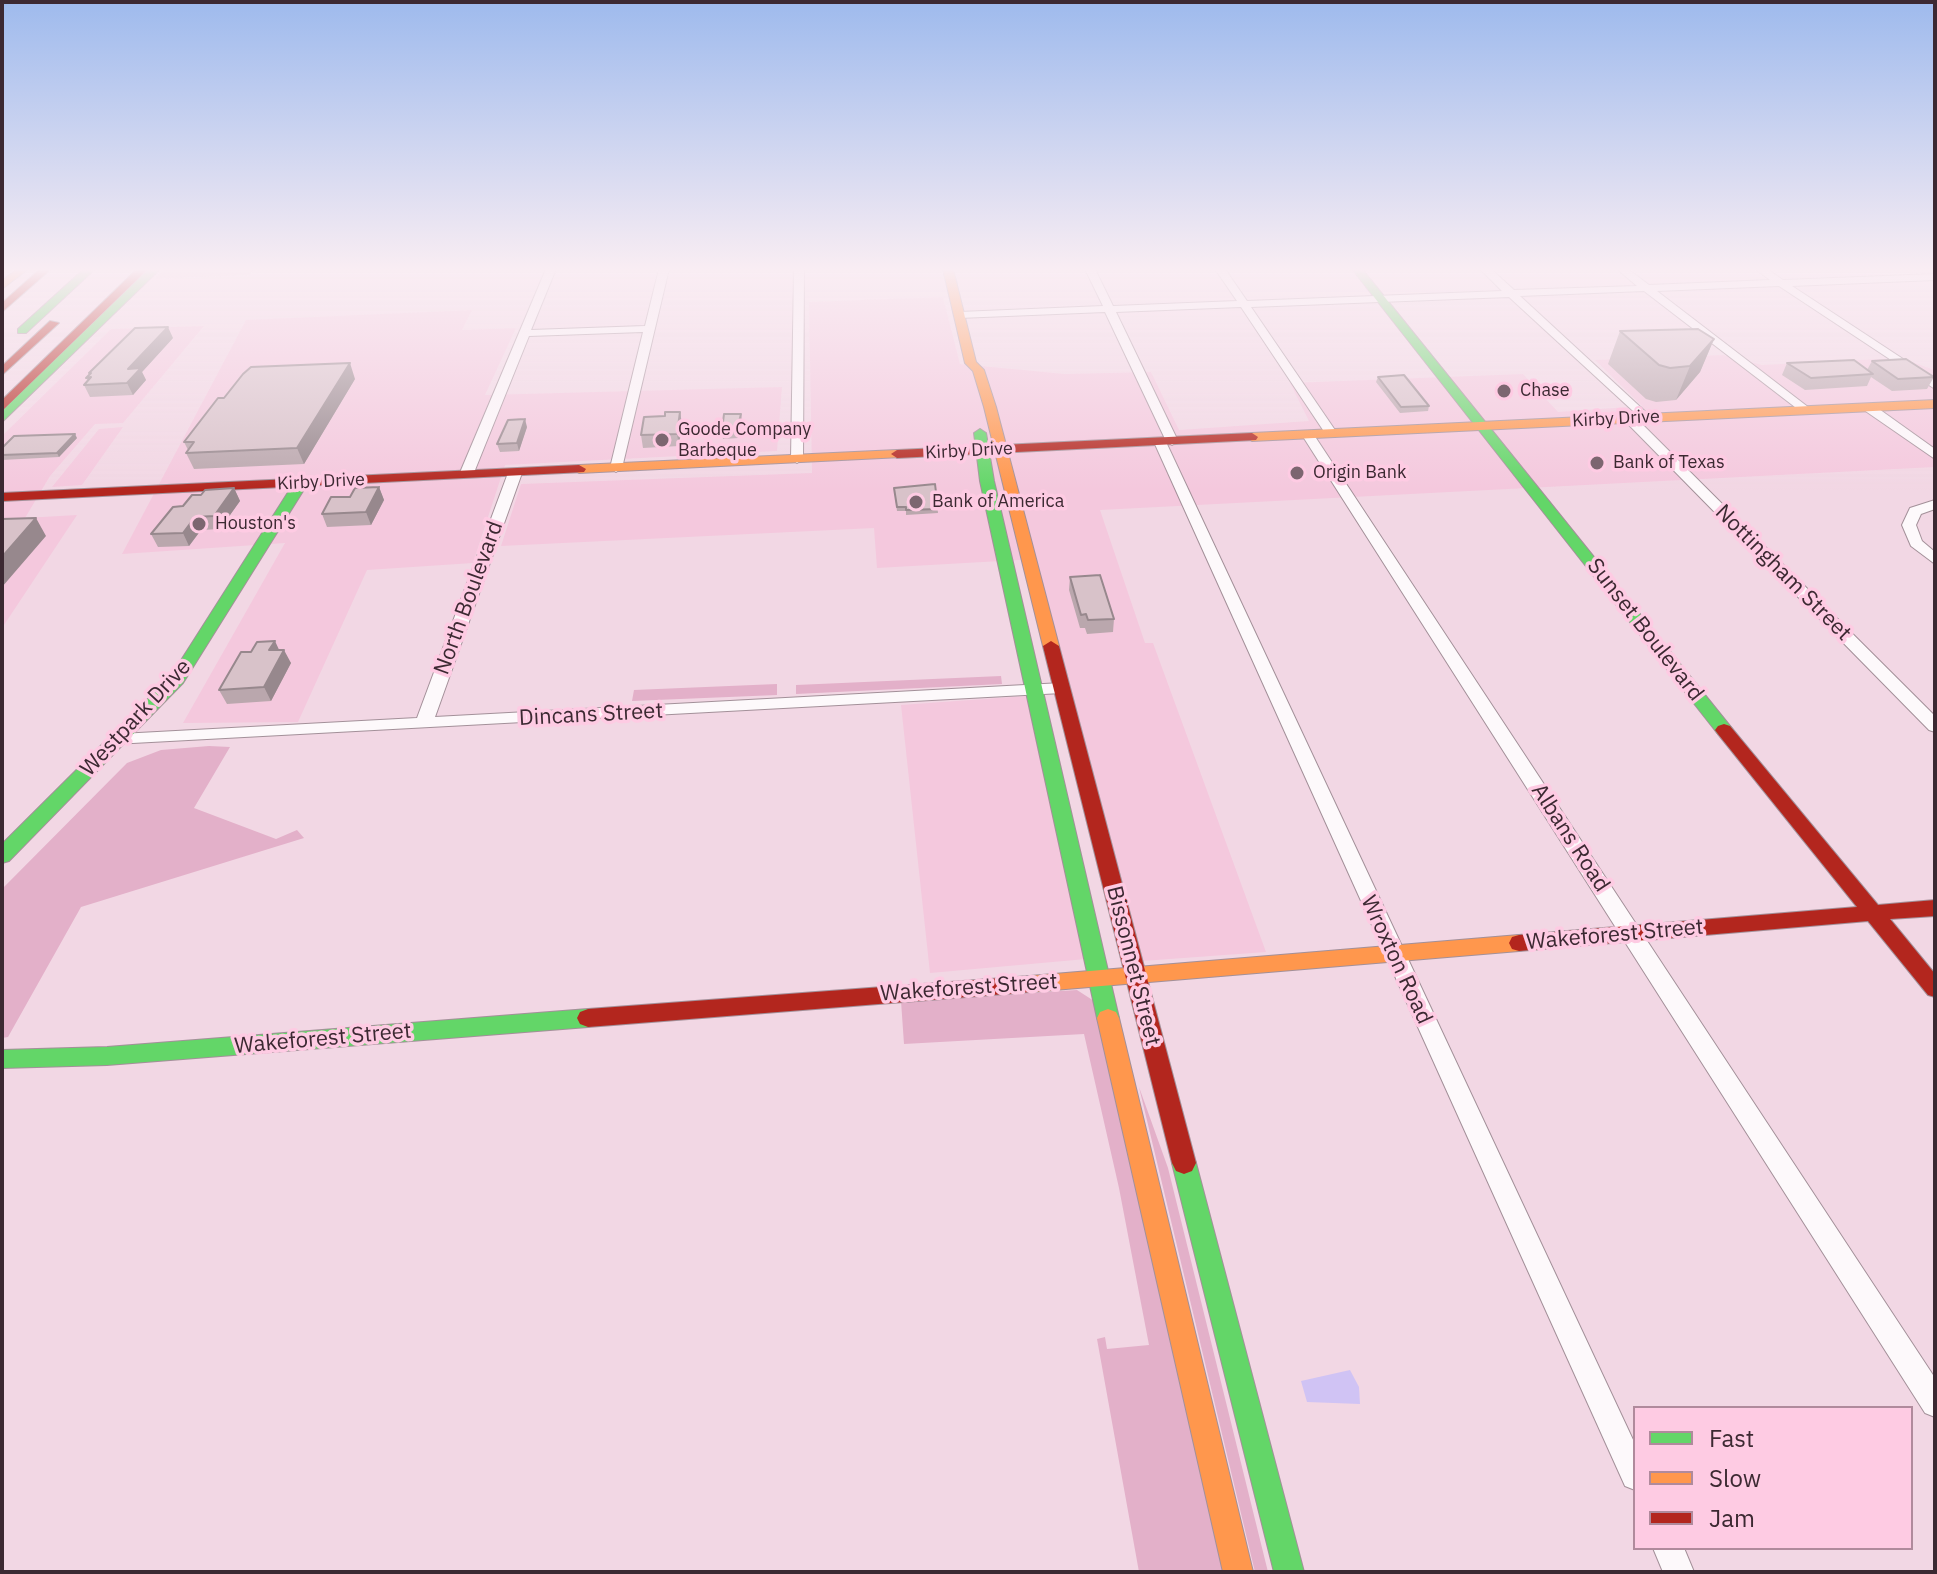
<!DOCTYPE html>
<style>
body{margin:0}
#map{position:relative;width:1937px;height:1574px;overflow:hidden;background:#f2d7e4;font-family:"IBM Plex Sans",sans-serif}
canvas{display:block}
.frame{position:absolute;inset:0;border:4px solid #3c2932;pointer-events:none}
.legend{position:absolute;left:1633px;top:1406px;width:280px;height:144px;box-sizing:border-box;background:#fecbe3;border:2px solid #b08a9c;margin:0;padding:10px 14px;list-style:none;font-size:24px;color:#3c2932}
.legend li{display:flex;align-items:center;gap:16px;height:40px}
.legend b{width:40px;border:2px solid #b08a9c}
</style>
<div id="map">
<canvas width="1937" height="1574"></canvas>
<div class="frame"></div>
<ul class="legend">
<li><b style="height:10px;background:#63d668"></b>Fast</li>
<li><b style="height:10px;background:#ff974d"></b>Slow</li>
<li><b style="height:10px;background:#b3261e"></b>Jam</li>
</ul>
</div>
<script>
const g = document.querySelector('canvas').getContext('2d');
g.lineJoin = 'round';
function fill(path, color) {
  g.fillStyle = color;
  g.fill(path, 'evenodd');
}
function shape(rows) {
  const path = new Path2D();
  for (const r of rows) {
    path.moveTo(r[0], r[1]);
    for (let i = 2; i < r.length; i += 2) path.lineTo(r[i], r[i + 1]);
  }
  return path;
}
function strokePath(path, color, width, dash) {
  g.strokeStyle = color;
  g.lineWidth = width;
  g.lineCap = dash ? 'butt' : 'round';
  g.setLineDash(dash || []);
  g.stroke(path);
}
function drawText(font, color, halo, rows, align = 'center') {
  g.font = font + ' "IBM Plex Sans",sans-serif';
  g.lineWidth = 7;
  g.setLineDash([]);
  g.textBaseline = 'middle';
  g.strokeStyle = halo;
  g.fillStyle = color;
  for (const [text, x, y, turn = 0] of rows) {
    g.save();
    g.translate(x, y);
    g.rotate((+turn || 0) * Math.PI / 180);
    g.textAlign = isNaN(turn) ? turn : align;
    if (halo) g.strokeText(text, 0, 0);
    g.fillText(text, 0, 0);
    g.restore();
  }
}
fill(shape([
 [164,269,254,269,249,275,154,279],
 [943,297,960,364,1065,374,1151,372,1179,430,1309,421,1290,383,1523,374,1558,412,1642,406,1595,360,1723,355,1762,365,1900,358,1935,370,1935,467,1100,510,1145,643,1153,643,1266,952,1142,961,1036,559,877,568,874,528,501,546,521,484,812,473,809,302],
 [472,310,462,330,516,328,485,395,782,387,777,451,505,465,473,563,367,570,298,722,183,723,285,543,122,554,246,320],
 [204,326,123,423,95,424,50,476,25,518,77,515,2,628,2,436,111,329],
 [123,427,82,485,52,487,99,429],
 [1026,696,1086,959,930,973,901,705]
]), '#f4c8dd');
fill(shape([
 [1001,676,1002,684,796,694,796,685],
 [777,684,777,695,632,701,634,690],
 [209,746,230,747,194,808,276,839,297,830,304,838,81,907,8,1037,2,1038,2,889,127,763,161,750],
 [1077,990,1094,1001,1223,1572,1139,1572,1097,1339,1105,1337,1107,1349,1149,1345,1119,1188,1084,1034,904,1044,901,1001],
 [1139,1087,1168,1168,1268,1572,1255,1572]
]), '#e3b0c9');
fill(shape([
 [1350,1370,1359,1387,1360,1404,1307,1402,1301,1381]
]), '#d0c3f4');
const street = shape([
 [546,269,556,269,531,330,645,326,659,269,669,269,622,468,616,472,610,468,643,332,529,336,473,475,461,478,459,475,546,269],
 [794,269,804,269,803,459,797,463,791,459,794,269],
 [1085,269,1095,269,1113,306,1237,301,1215,269,1225,269,1247,301,1502,291,1480,269,1491,269,1514,290,1637,286,1617,269,1628,269,1649,285,1770,280,1755,269,1767,269,1783,280,1935,274,1935,280,1792,286,1935,380,1935,389,1779,286,1657,291,1808,407,1808,413,1804,414,1644,291,1520,296,1649,415,1649,421,1645,422,1509,297,1251,307,1337,433,1331,437,1327,436,1241,307,1116,312,1178,441,1172,445,1166,441,1105,312,959,318,954,315,959,312,1103,306,1085,269],
 [1864,404,1872,404,1935,449,1935,459,1864,410,1864,404],
 [1626,416,1634,416,1935,716,1935,732,1929,730,1626,422,1626,416],
 [1308,431,1314,435,1935,1378,1935,1417,1925,1413,1302,435,1308,431],
 [1160,438,1166,442,1635,1444,1635,1490,1625,1486,1154,442,1160,438],
 [515,469,522,473,435,717,1062,683,1070,688,1062,693,114,744,111,740,114,736,120,734,417,718,508,473,515,469],
 [1935,500,1935,509,1921,514,1916,525,1922,541,1935,552,1935,564,1911,546,1902,525,1910,508,1935,500],
 [1653,1548,1684,1548,1694,1572,1663,1572,1653,1548]
]);
const fast = shape([
 [84,269,95,269,26,333,18,333,18,329,84,269],
 [149,269,160,269,2,422,2,411,149,269],
 [1352,269,1362,269,1730,726,1733,730,1730,734,1718,734,1352,269],
 [980,429,986,433,994,481,1119,1018,1116,1024,1108,1027,1100,1024,1097,1018,980,481,974,433,980,429],
 [301,479,308,483,183,683,9,861,2,863,2,844,171,676,294,483,301,479],
 [588,1009,596,1012,599,1018,596,1024,588,1027,107,1065,2,1068,2,1050,107,1047,588,1009],
 [1184,1152,1192,1155,1196,1163,1304,1572,1274,1572,1172,1163,1176,1155,1184,1152]
]);
const slow = shape([
 [17,269,28,269,2,289,2,281,17,269],
 [943,269,953,269,976,362,984,370,996,407,1059,646,1057,649,1051,651,1043,646,984,407,973,371,965,363,943,269],
 [1935,400,1935,408,1252,441,1246,437,1252,433,1935,400],
 [897,450,903,454,902,457,579,473,572,469,579,465,897,450],
 [1519,935,1526,937,1529,943,1526,949,1519,951,1030,992,1023,990,1019,984,1023,978,1030,976,1519,935],
 [1108,1009,1116,1012,1119,1018,1253,1572,1223,1572,1097,1018,1100,1012,1108,1009]
]);
const jam = shape([
 [40,269,51,269,2,312,2,303,40,269],
 [137,269,148,269,2,411,2,400,137,269],
 [50,321,59,323,2,375,2,366,50,321],
 [1252,433,1258,437,1256,440,897,458,891,454,897,450,1252,433],
 [579,465,586,469,584,472,2,501,2,493,579,465],
 [1051,641,1059,646,1196,1163,1192,1171,1184,1174,1176,1171,1172,1163,1043,646,1051,641],
 [1724,724,1730,726,1878,905,1935,900,1935,916,1890,919,1935,974,1935,997,1928,995,1868,921,1519,951,1512,949,1509,943,1512,937,1519,935,1857,907,1718,734,1715,730,1718,726,1724,724],
 [1030,976,1037,978,1041,984,1037,990,1030,992,588,1027,580,1024,577,1018,580,1012,588,1009,1030,976]
]);
strokePath(street, '#a39099', 2);
strokePath(fast, '#a39099', 2);
strokePath(slow, '#a39099', 2);
strokePath(jam, '#a39099', 2);
fill(street, '#fdf9fb');
fill(fast, '#63d668');
fill(slow, '#ff974d');
fill(jam, '#b3261e');
fill(shape([
 [1620,331,1714,339,1700,372,1676,400,1656,402,1646,399,1608,364],
 [173,338,142,372,146,380,133,395,90,397,84,385,88,381,86,378,90,374,89,373],
 [1872,361,1934,377,1927,389,1892,391,1871,377,1867,386,1805,390,1782,375,1787,363,1867,370],
 [1378,377,1429,406,1428,411,1400,413,1376,382],
 [355,379,304,464,194,469,186,453,188,450,184,442,224,398],
 [680,412,682,424,679,446,643,448,641,435,665,416],
 [742,422,738,438,723,439,722,430],
 [527,427,519,451,500,452,497,444],
 [77,438,59,457,2,460,2,448],
 [935,484,938,513,906,515,906,511,897,511,894,488],
 [379,487,384,500,371,525,327,527,322,514,350,497],
 [234,488,240,501,220,529,201,530,189,546,158,547,151,534,183,506,201,495],
 [1070,577,1114,619,1113,632,1087,634,1085,628,1080,628,1069,590],
 [279,650,291,663,271,701,227,704,219,690]
]), '#baa7ad');
fill(shape([
 [168,327,173,338,142,372,146,380,133,395,127,383,128,369],
 [1714,339,1700,372,1676,400,1690,366],
 [350,363,355,379,304,464,297,448],
 [680,412,682,424,679,446,677,434],
 [741,414,742,422,738,438,737,430],
 [525,419,527,427,519,451,517,443],
 [75,434,77,438,59,457,57,453],
 [379,487,384,500,371,525,366,512],
 [234,488,240,501,220,529,214,516],
 [195,517,201,530,189,546,183,533],
 [36,518,46,536,2,587,2,557],
 [275,641,281,654,269,650],
 [284,650,291,663,271,701,264,687]
]), '#97888d');
const building = shape([
 [168,327,128,369,141,368,127,383,84,385,91,377,86,378,91,373,89,373,135,328,168,327],
 [1698,329,1714,339,1690,366,1670,368,1659,365,1620,331,1698,329],
 [1906,359,1934,377,1898,379,1872,361,1906,359],
 [1854,360,1873,374,1811,378,1787,363,1854,360],
 [350,363,297,448,186,453,194,442,184,442,218,398,224,398,243,374,251,367,350,363],
 [1404,375,1429,406,1401,407,1378,377,1404,375],
 [665,412,680,412,677,434,641,435,644,417,665,416,665,412],
 [724,414,741,414,737,430,722,430,724,414],
 [525,419,517,443,497,444,508,420,525,419],
 [75,434,57,453,2,455,2,448,14,436,75,434],
 [935,484,938,509,906,510,906,507,897,507,894,488,935,484],
 [379,487,366,512,322,514,331,497,350,497,355,488,379,487],
 [234,488,214,516,195,517,183,533,151,534,173,507,183,506,192,495,201,495,205,490,234,488],
 [36,518,2,557,2,519,36,518],
 [1100,575,1114,619,1088,620,1086,614,1081,615,1070,577,1100,575],
 [275,641,269,650,284,650,264,687,219,690,241,652,251,652,257,642,275,641]
]);
fill(building, '#d8c2c9');
strokePath(building, '#97888d', 2);
const sky = g.createLinearGradient(0, 0, 0, 490);
sky.addColorStop(0, '#9ebaed');
sky.addColorStop(0.55, '#f9edf3');
sky.addColorStop(1, '#f9edf300');
g.fillStyle = sky;
g.fillRect(0, 0, 1937, 490);
for (const [x, y, r, color] of [
 [1504,391,8,"#7c6670"],
 [662,440,8,"#7c6670"],
 [1597,463,8,"#7c6670"],
 [1297,473,8,"#7c6670"],
 [916,502,8,"#7c6670"],
 [199,524,8,"#7c6670"]
]) {
  const dot = new Path2D();
  dot.arc(x, y, r, 0, 2 * Math.PI);
  g.fillStyle = color;
  g.fill(dot);
  strokePath(dot, '#fecbe3', 3);
}
drawText('18px', '#3c2932', '#fecbe3', [
 ["Chase",1520,391],
 ["Goode Company",678,430],
 ["Barbeque",678,451],
 ["Bank of Texas",1613,463],
 ["Origin Bank",1313,473],
 ["Bank of America",932,502],
 ["Houston's",215,524]
], 'left');
drawText('18px', '#3c2932', '#fecbe3', [
 ["Kirby Drive",1616,419,-3],
 ["Kirby Drive",969,451,-3],
 ["Kirby Drive",321,482,-3]
]);
drawText('22px', '#3c2932', '#fecbe3', [
 ["Nottingham Street",1783,573,45],
 ["North Boulevard",469,598,-70],
 ["Sunset Boulevard",1645,630,52],
 ["Dincans Street",591,715,-3],
 ["Westpark Drive",136,718,-47],
 ["Albans Road",1570,838,57],
 ["Wakeforest Street",1615,935,-5],
 ["Wroxton Road",1396,960,65],
 ["Bissonnet Street",1133,966,76],
 ["Wakeforest Street",969,988,-4],
 ["Wakeforest Street",323,1039,-5]
]);
</script>
